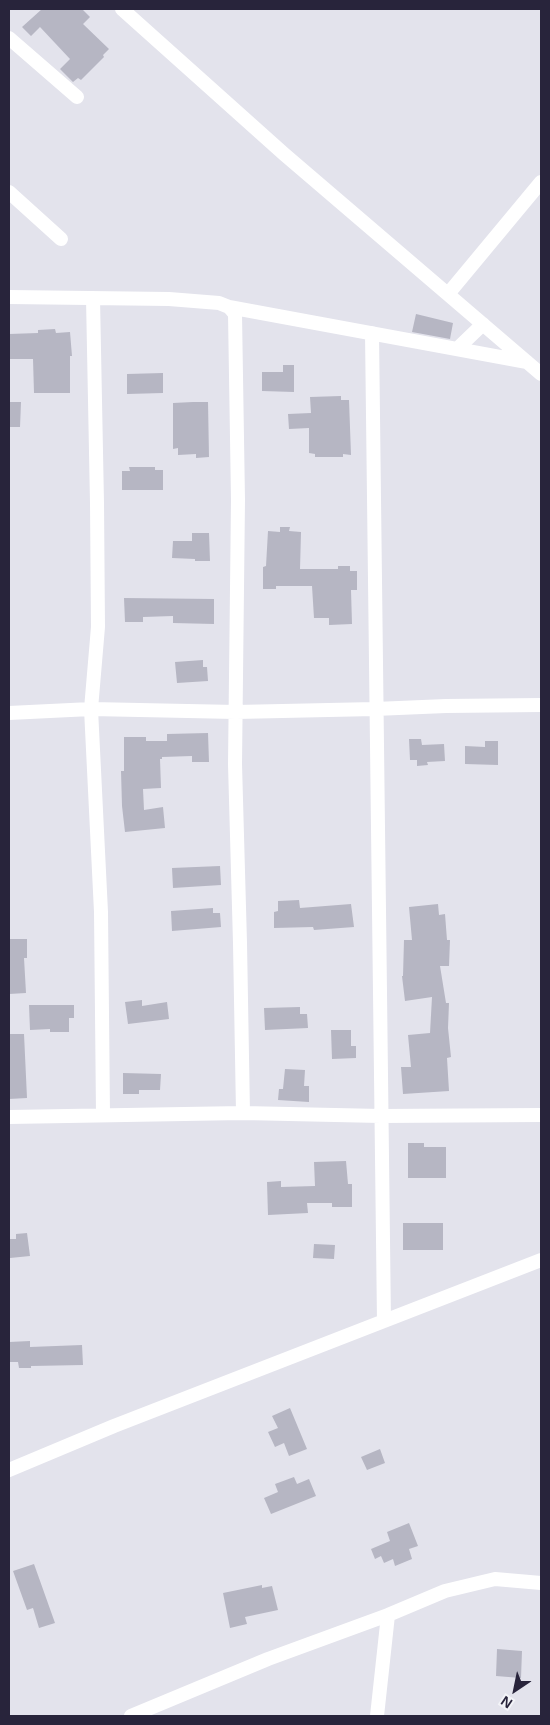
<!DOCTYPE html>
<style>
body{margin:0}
#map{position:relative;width:550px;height:1725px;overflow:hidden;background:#e3e3ec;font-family:Arial,sans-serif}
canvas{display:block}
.frame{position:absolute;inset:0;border:10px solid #28243b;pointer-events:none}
.north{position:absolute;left:490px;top:1665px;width:50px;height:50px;-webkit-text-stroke:4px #f3f4f8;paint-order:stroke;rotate:214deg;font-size:14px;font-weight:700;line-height:20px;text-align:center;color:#28243b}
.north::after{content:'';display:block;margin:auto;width:18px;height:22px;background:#28243b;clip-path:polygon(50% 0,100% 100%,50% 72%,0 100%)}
</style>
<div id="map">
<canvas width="550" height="1725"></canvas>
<div class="frame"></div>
<div class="north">N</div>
</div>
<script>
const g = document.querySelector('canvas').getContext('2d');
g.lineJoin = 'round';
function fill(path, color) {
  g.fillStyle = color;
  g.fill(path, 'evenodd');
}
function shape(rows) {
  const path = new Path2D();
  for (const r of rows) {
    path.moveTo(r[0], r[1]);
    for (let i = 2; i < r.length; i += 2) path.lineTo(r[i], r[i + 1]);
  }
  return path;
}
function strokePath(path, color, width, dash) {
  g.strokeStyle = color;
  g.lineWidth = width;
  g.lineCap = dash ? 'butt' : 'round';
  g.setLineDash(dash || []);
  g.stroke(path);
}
fill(shape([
 [42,9,82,9,90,17,83,24,109,49,103,55,104,57,81,80,78,78,73,82,60,69,70,59,40,27,31,36,22,27],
 [416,314,453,323,450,339,412,332],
 [55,329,56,333,70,332,72,356,70,356,70,393,34,393,33,359,9,359,9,334,38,333,38,330],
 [283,365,294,365,294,392,262,391,262,372,283,372],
 [163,373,163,393,127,394,127,374],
 [341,396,341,400,349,400,351,455,343,454,343,457,315,457,315,454,309,453,309,428,289,429,288,414,311,413,310,397],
 [9,402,21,402,20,427,9,427],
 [193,402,208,402,209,457,196,458,196,454,178,455,178,448,173,449,173,403],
 [129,467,155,467,155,470,163,470,163,490,122,490,122,471,130,471],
 [280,527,290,527,289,531,301,532,300,569,338,569,338,566,350,566,350,571,357,571,357,590,351,590,352,624,329,625,329,618,314,618,312,586,276,586,276,589,263,589,263,567,266,566,268,531,280,532],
 [192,533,209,533,210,561,195,561,195,559,172,558,173,541,192,541],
 [124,598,214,599,214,624,173,623,173,616,143,617,143,622,125,622],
 [203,660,203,667,207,667,208,681,177,683,175,662],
 [208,733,209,762,192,762,192,756,162,757,162,759,160,759,161,788,143,789,144,810,163,807,165,828,125,832,122,806,121,771,124,771,124,737,146,737,146,741,167,741,167,734],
 [409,739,421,739,422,745,444,744,445,761,427,762,428,765,417,766,417,760,410,760],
 [485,741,498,741,498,765,465,764,465,746,485,747],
 [220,866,221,885,173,888,172,868],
 [299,900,300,908,351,904,354,927,314,930,313,927,274,928,274,912,278,911,278,901],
 [438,904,439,915,445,914,447,940,450,940,449,966,440,966,446,1003,449,1003,448,1028,451,1057,447,1058,449,1091,403,1094,401,1067,411,1067,408,1035,430,1033,432,997,405,1001,402,976,403,976,404,940,412,940,409,907],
 [213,908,213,913,220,913,221,927,172,931,171,911],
 [9,939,27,939,27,958,24,958,26,993,9,994],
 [142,1000,142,1006,167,1002,169,1019,128,1024,125,1002],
 [29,1005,74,1005,74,1018,69,1018,69,1032,50,1032,50,1029,30,1030],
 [300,1007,300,1014,307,1014,308,1028,265,1030,264,1008],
 [331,1030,351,1030,351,1046,356,1046,356,1058,332,1059],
 [9,1034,24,1034,27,1098,9,1099],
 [285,1069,305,1070,304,1086,309,1086,309,1102,278,1100,279,1089,283,1089],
 [123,1073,161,1074,160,1090,139,1090,139,1094,123,1094],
 [408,1143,424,1143,424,1147,446,1147,446,1178,408,1178],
 [346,1161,348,1184,352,1184,352,1207,332,1207,332,1203,307,1203,308,1213,268,1215,267,1182,281,1181,281,1187,315,1186,314,1162],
 [403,1223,443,1223,443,1250,403,1250],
 [27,1233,30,1256,10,1258,9,1239,16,1239,16,1234],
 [314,1244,335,1245,334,1259,313,1258],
 [30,1341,30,1347,82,1345,83,1365,31,1366,31,1368,19,1368,18,1362,9,1362,9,1342],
 [290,1408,307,1449,289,1456,284,1443,275,1447,268,1432,278,1428,272,1416],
 [380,1449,385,1463,367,1470,361,1457],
 [294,1477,297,1484,309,1479,316,1496,271,1514,264,1498,278,1492,275,1484],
 [409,1523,418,1546,409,1549,412,1559,395,1566,393,1559,384,1563,381,1556,375,1559,371,1549,390,1541,387,1532],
 [34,1564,55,1623,39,1628,33,1608,27,1610,13,1571],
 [262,1585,262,1588,272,1586,278,1610,245,1617,247,1624,230,1628,223,1593],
 [497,1649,522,1651,521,1678,496,1676]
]), '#b6b6c3');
strokePath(shape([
 [122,9,284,154,541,374],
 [9,38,77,97],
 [9,192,61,239],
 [448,294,541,182],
 [9,297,169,299,219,303,229,307,527,362],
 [93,298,97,503,98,627,91,709,101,912,103,1115],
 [229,307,235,314,238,500,235,764,240,943,243,1113],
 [372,333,384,1321],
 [457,349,483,324],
 [9,713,91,709,236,712,375,709,446,706,541,705],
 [9,1117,243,1113,381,1116,541,1115],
 [9,1470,114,1426,541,1260],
 [131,1716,268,1659,388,1615,445,1591,495,1579,541,1583],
 [377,1716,388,1615]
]), '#fff', 14);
</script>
